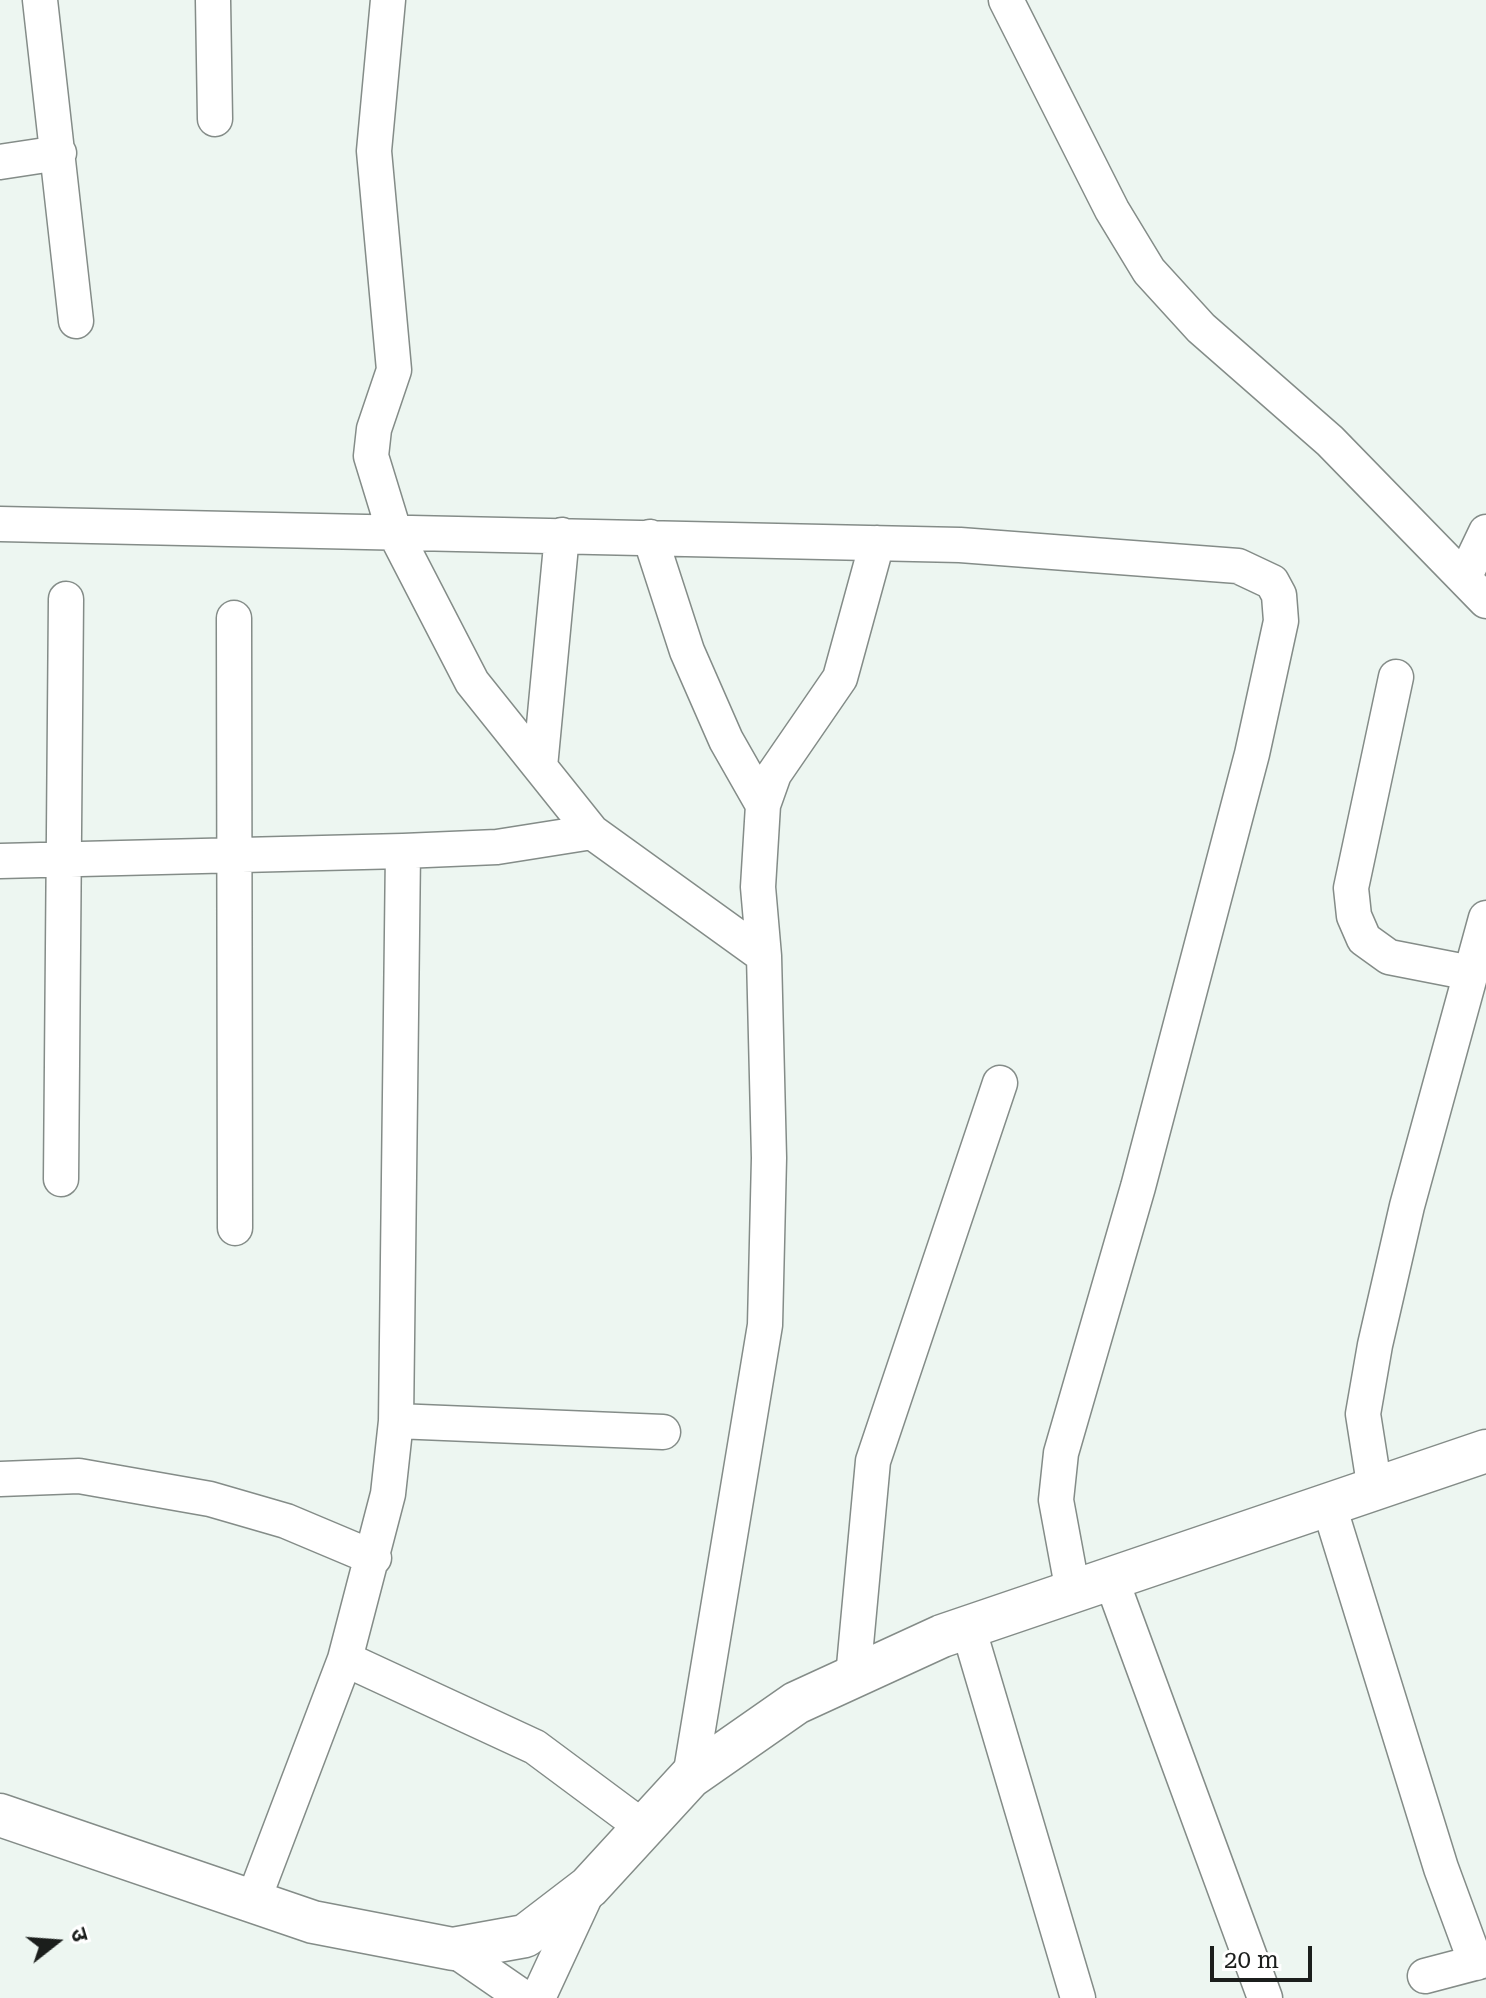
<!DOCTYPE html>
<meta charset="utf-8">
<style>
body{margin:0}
#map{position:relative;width:1486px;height:1998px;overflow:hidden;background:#edf6f1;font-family:"Roboto Serif","Noto Sans Devanagari",serif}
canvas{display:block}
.north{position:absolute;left:16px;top:1902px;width:80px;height:80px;-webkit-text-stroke:6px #fff;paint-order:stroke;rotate:73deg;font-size:22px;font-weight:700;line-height:32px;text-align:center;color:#1b1e1c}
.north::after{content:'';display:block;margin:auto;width:28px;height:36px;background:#1b1e1c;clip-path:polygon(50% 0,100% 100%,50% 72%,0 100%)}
.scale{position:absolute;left:1210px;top:1946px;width:102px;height:36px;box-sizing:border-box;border:4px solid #1b1e1c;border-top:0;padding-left:10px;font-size:24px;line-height:28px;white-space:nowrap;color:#1b1e1c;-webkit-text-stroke:6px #fff;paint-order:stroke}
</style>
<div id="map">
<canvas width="1486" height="1998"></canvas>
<div class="north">उ</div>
<div class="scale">20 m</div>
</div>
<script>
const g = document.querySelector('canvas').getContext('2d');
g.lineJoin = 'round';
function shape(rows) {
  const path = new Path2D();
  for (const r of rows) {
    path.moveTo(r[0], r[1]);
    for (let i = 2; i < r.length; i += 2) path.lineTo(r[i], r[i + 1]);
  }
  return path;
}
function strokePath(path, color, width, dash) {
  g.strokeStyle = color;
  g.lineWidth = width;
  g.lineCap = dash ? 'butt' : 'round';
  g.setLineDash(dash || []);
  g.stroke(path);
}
const minor = shape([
 [40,0,76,321],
 [213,0,215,119],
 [388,0,374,151,394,370,374,429,371,456,394,531,472,682,592,832,764,956],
 [1006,0,1112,210,1149,271,1201,328,1330,441,1486,601],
 [0,162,59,153],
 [0,524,960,545,1238,566,1272,582,1279,595,1281,621,1252,754,1138,1187,1061,1453,1056,1500,1073,1592],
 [650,537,687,651,726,740,763,805],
 [1464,578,1486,532],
 [234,618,235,1228],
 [1396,677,1351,888,1354,916,1364,939,1389,957,1471,973],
 [540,767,562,535],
 [0,861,403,851,497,847,592,832],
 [61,1179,66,599],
 [396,1421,663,1432],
 [0,1479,79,1476,210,1499,286,1521,374,1558],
 [1375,1490,1363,1414,1375,1345,1407,1206,1486,918],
 [1329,1506,1441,1868,1476,1963],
 [1111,1579,1265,1998],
 [968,1627,1078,1998],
 [345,1659,535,1747,644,1828],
 [853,1677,873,1461,1000,1083],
 [690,1777,765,1325,769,1158,764,956,758,887,763,805,774,774,840,678,877,543],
 [253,1901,345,1659,388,1494,396,1421,403,851],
 [453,1949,524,1998],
 [1425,1976,1486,1960],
 [538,1998,589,1888]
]);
const major = shape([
 [0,1815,313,1922,453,1949,525,1936,589,1887,690,1777,796,1703,942,1636,1486,1451]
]);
strokePath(minor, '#848c88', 37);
strokePath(major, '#848c88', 45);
strokePath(minor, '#fff', 34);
strokePath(major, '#fff', 42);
</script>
